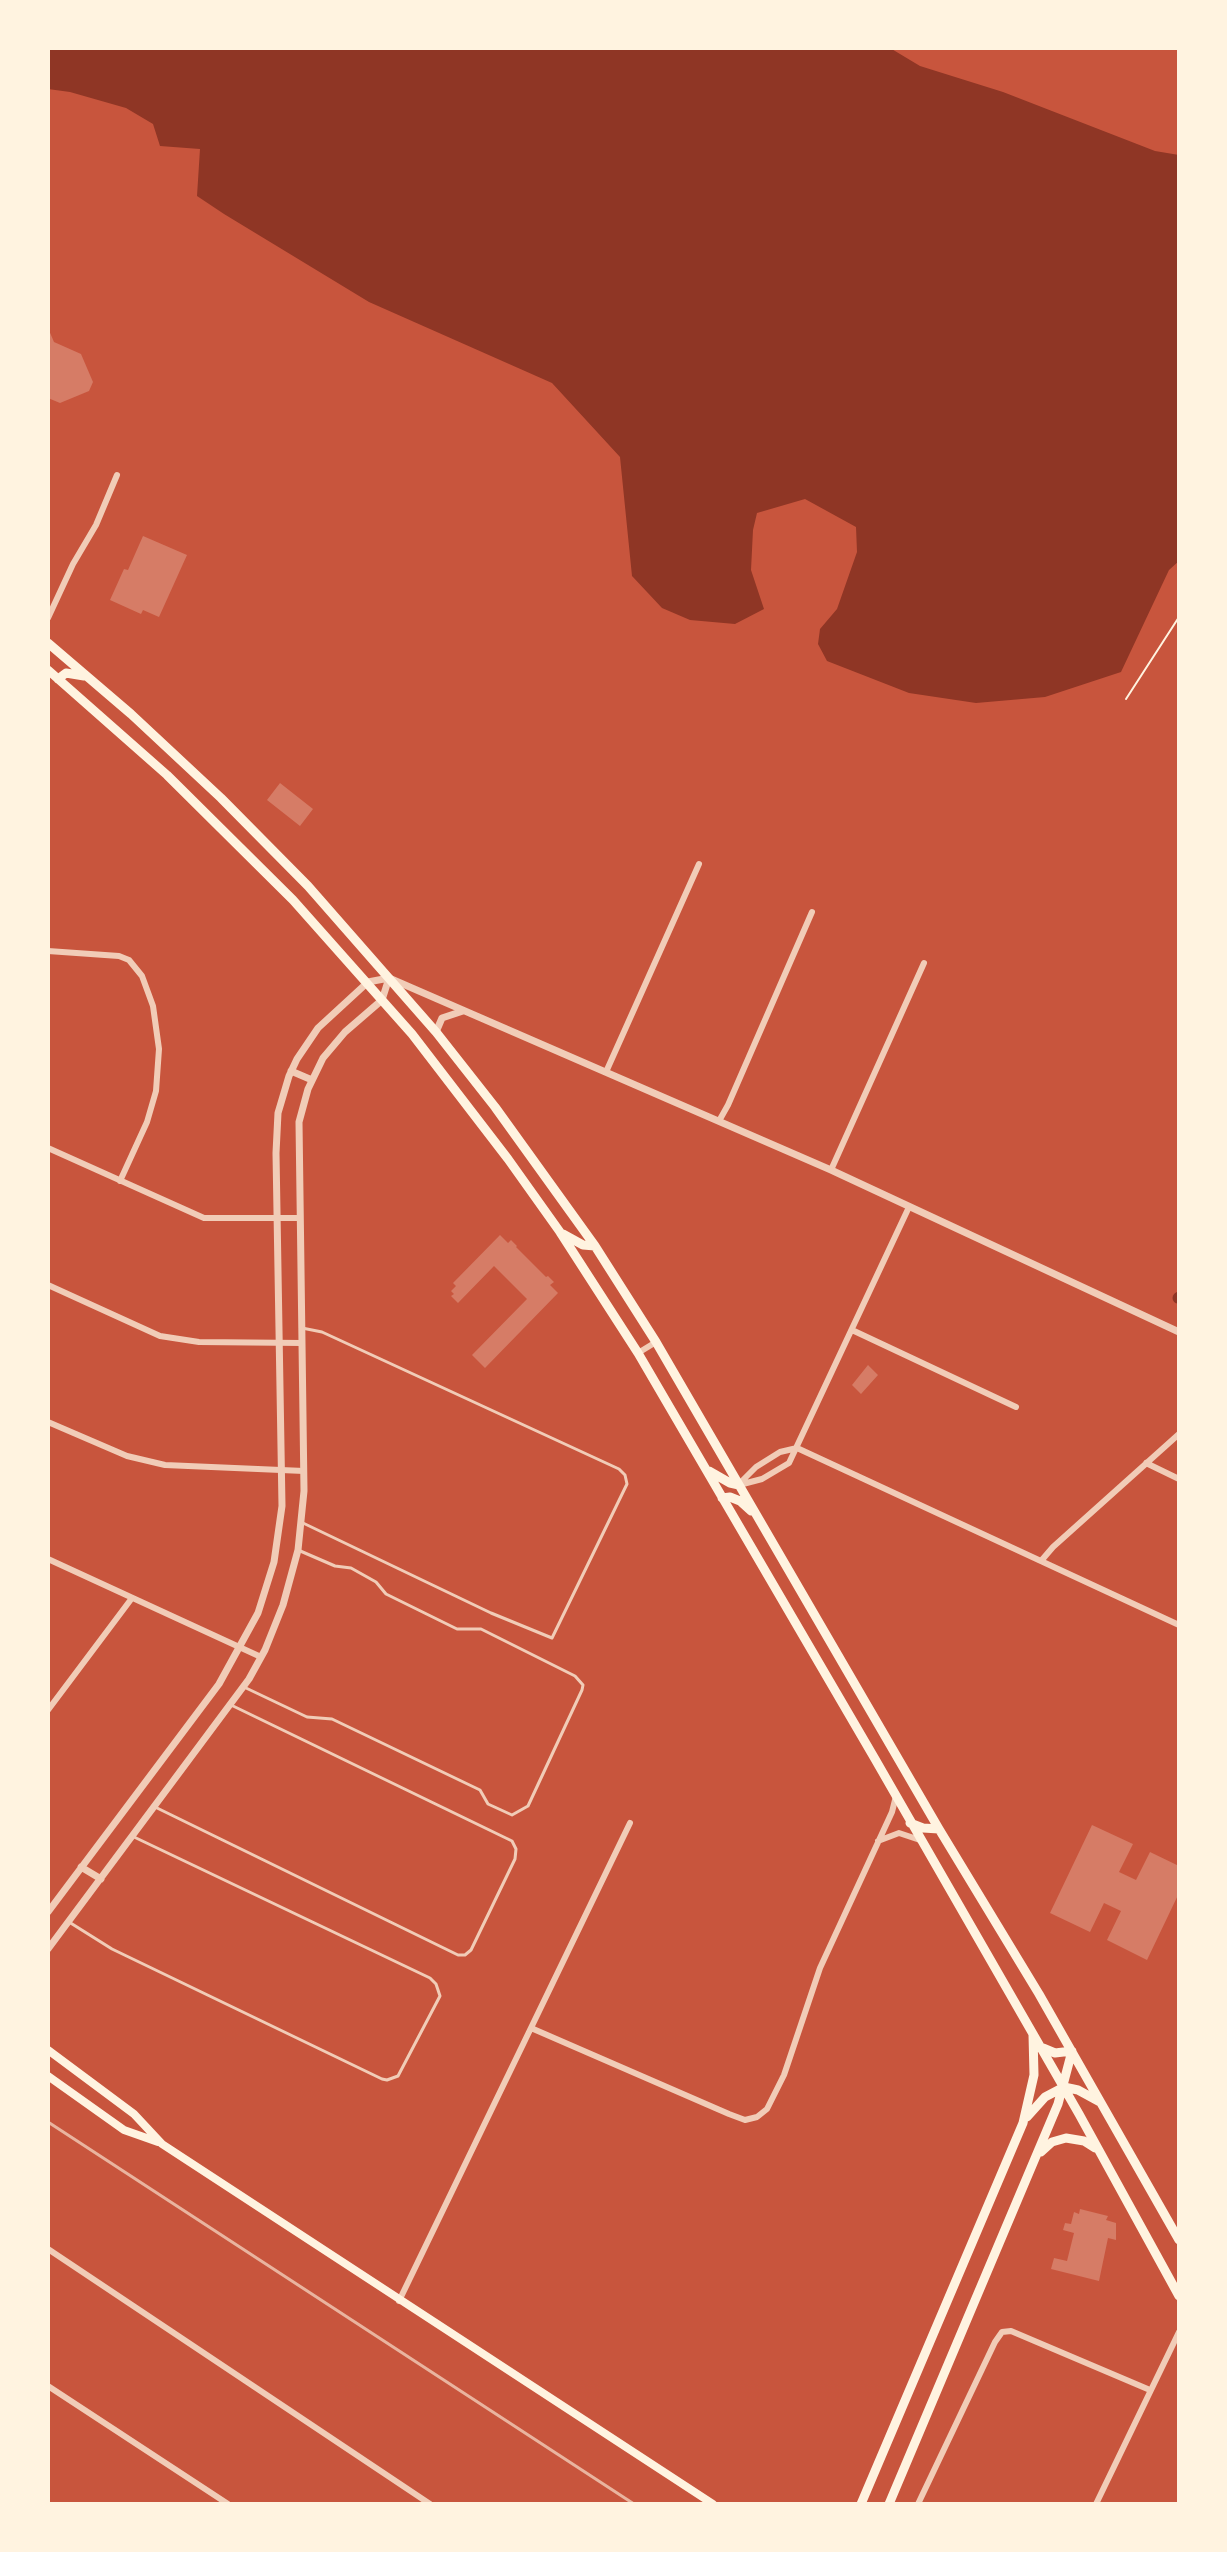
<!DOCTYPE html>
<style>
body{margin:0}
#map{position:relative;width:1227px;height:2552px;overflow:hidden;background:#c8553d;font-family:Poppins,sans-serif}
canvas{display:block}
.frame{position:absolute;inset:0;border:50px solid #fff3e0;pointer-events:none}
</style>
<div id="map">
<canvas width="1227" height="2552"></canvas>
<div class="frame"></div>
</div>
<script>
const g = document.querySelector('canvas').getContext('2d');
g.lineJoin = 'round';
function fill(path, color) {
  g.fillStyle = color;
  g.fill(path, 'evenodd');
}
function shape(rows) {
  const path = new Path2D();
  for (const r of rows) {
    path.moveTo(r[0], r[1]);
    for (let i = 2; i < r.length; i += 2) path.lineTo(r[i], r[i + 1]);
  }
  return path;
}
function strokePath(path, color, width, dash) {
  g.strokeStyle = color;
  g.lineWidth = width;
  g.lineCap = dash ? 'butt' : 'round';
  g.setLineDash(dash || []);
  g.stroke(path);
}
fill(shape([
 [48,48,890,48,920,66,1003,92,1155,151,1179,155,1179,561,1169,570,1121,672,1045,697,976,703,909,693,827,661,818,644,820,629,837,609,857,552,856,527,805,499,757,513,753,530,751,570,764,609,735,624,690,620,662,608,632,576,620,457,552,383,369,302,224,214,197,196,200,149,160,146,153,124,126,108,70,92,48,89]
]), '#8f3625');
strokePath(shape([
 [1178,1298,1179,1297]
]), '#8f3625', 11);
fill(shape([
 [48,328,54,342,81,354,93,382,89,391,60,403,48,398],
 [143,536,187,555,159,617,143,610,141,614,110,600,124,569,128,570],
 [280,783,313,809,300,826,267,800],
 [500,1235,508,1243,511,1240,517,1246,516,1247,546,1277,548,1276,554,1282,550,1285,558,1293,485,1368,472,1355,527,1299,494,1266,458,1303,451,1296,454,1294,451,1291,456,1286,453,1283],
 [868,1365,878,1375,861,1394,852,1385],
 [1092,1825,1133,1844,1119,1872,1136,1880,1150,1852,1179,1866,1179,1893,1147,1960,1107,1940,1121,1911,1104,1903,1090,1932,1050,1913],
 [1080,2209,1108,2216,1106,2220,1116,2223,1116,2240,1108,2238,1099,2281,1051,2269,1054,2258,1067,2261,1074,2233,1063,2230,1065,2223,1071,2224,1074,2212,1079,2214]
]), '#d67c66');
strokePath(shape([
 [1126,699,1179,617]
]), '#fff3e0', 2);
strokePath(shape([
 [302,1328,322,1332,619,1469,625,1475,627,1484,552,1638,491,1613,303,1523],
 [246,1688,307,1717,332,1719,480,1790,488,1804,512,1815,528,1806,582,1690,583,1685,575,1676,481,1629,457,1629,386,1594,376,1582,351,1568,335,1566,298,1550],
 [155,1807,458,1955,465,1955,471,1950,515,1859,516,1849,512,1841,231,1705],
 [69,1922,112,1949,382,2079,387,2080,398,2076,440,1996,436,1984,430,1978,134,1837]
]), '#f1ccb7', 3);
strokePath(shape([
 [48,618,73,564,96,525,117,475],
 [48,951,119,956,129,960,142,976,153,1006,159,1049,156,1091,147,1122,120,1181],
 [606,1072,699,864],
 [719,1121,728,1105,812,912],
 [48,1148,204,1218,299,1218],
 [831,1170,924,963],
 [48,1285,160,1336,199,1342,302,1343],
 [852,1330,1016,1407],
 [638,1353,656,1342],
 [48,1422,127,1456,165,1465,304,1471],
 [797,1448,1179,1625],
 [1146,1463,1179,1479],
 [740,1483,756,1467,780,1452,797,1448],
 [739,1485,762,1479,789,1463,909,1207],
 [48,1559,261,1657],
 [1041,1561,1053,1547,1179,1434],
 [48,1710,132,1598],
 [878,1841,899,1833,920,1840],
 [531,2028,729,2114,745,2120,757,2117,767,2109,784,2075,820,1968,892,1812,896,1796],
 [48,2249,430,2504],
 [399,2301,630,1823],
 [48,2386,228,2504],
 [918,2504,995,2342,1002,2332,1011,2331,1150,2390],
 [1096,2504,1179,2332]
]), '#f1ccb7', 6);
strokePath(shape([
 [389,978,831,1170,1179,1332],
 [436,1032,442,1018,463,1011],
 [291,1071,312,1080],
 [81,1867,101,1879],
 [48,1912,219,1684,258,1613,274,1562,282,1506,276,1153,278,1113,289,1076,297,1059,318,1028,368,982,389,978],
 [48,1949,249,1679,265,1650,283,1605,298,1550,304,1491,299,1122,308,1089,323,1058,345,1032,382,1000,389,978]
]), '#f1ccb7', 7);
strokePath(shape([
 [48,2050,134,2114,162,2144,713,2504],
 [48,2076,124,2130,158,2142]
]), '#fff3e0', 8);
strokePath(shape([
 [48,643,131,714,221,798,308,886,436,1032,495,1107,595,1246,656,1342,939,1829,1039,1994,1179,2240],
 [48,670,167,775,293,900,412,1034,508,1159,560,1232,638,1353,875,1759,1079,2114,1179,2296],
 [58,679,66,673,84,676],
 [563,1234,583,1245,595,1246],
 [709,1471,730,1483,739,1485],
 [722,1498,730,1497,740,1501,751,1511],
 [910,1823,923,1828,939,1829],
 [1027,2117,1045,2097,1064,2087,1078,2090,1100,2102],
 [1041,2152,1052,2142,1066,2138,1084,2141,1095,2148],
 [861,2504,1023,2123,1034,2075,1033,2035],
 [889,2504,1058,2104,1072,2051,1055,2053,1043,2048]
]), '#fff3e0', 9);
strokePath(shape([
 [48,2122,634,2504]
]), '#e9b49f', 3);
</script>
